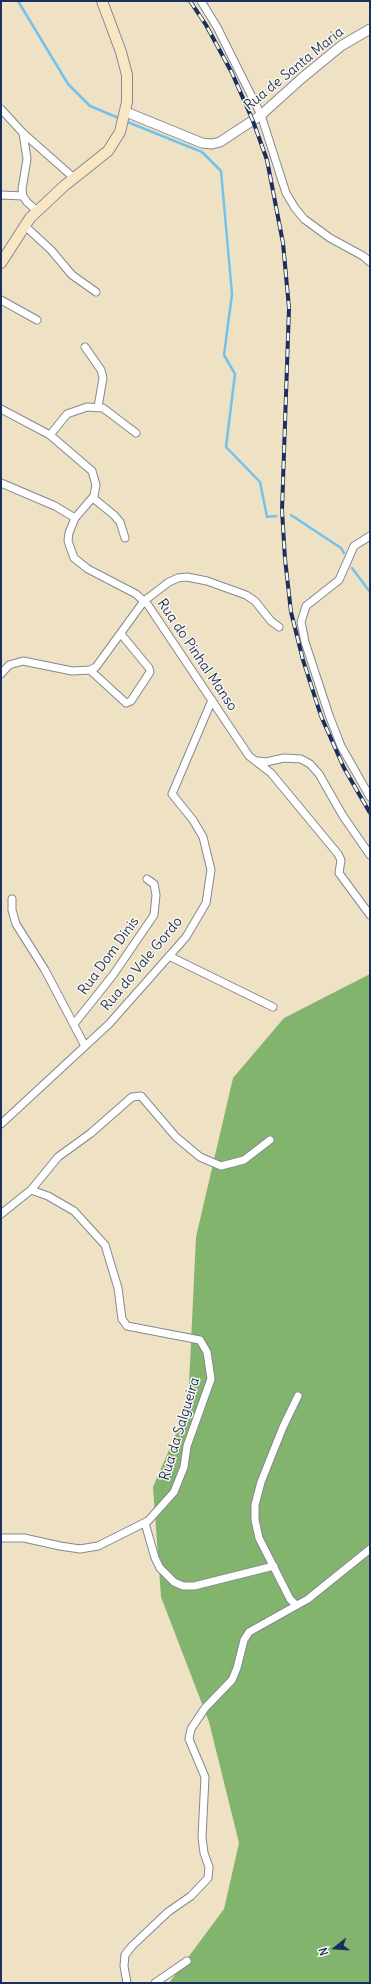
<!DOCTYPE html>
<style>
body{margin:0}
#map{position:relative;width:371px;height:1984px;overflow:hidden;background:#efe2c4;font-family:Delius,sans-serif}
canvas{display:block}
.frame{position:absolute;inset:0;border:2px solid #1b2f5e;pointer-events:none}
.north{position:absolute;left:315px;top:1928px;width:40px;height:40px;-webkit-text-stroke:3px #fbf7ec;paint-order:stroke;rotate:253deg;font-size:11px;font-weight:700;line-height:16px;text-align:center;color:#1b2f5e}
.north::after{content:'';display:block;margin:auto;width:14px;height:18px;background:#1b2f5e;clip-path:polygon(50% 0,100% 100%,50% 72%,0 100%)}
</style>
<div id="map">
<canvas width="371" height="1984"></canvas>
<div class="frame"></div>
<div class="north">N</div>
</div>
<script>
const g = document.querySelector('canvas').getContext('2d');
g.lineJoin = 'round';
function fill(path, color) {
  g.fillStyle = color;
  g.fill(path, 'evenodd');
}
function shape(rows) {
  const path = new Path2D();
  for (const r of rows) {
    path.moveTo(r[0], r[1]);
    for (let i = 2; i < r.length; i += 2) path.lineTo(r[i], r[i + 1]);
  }
  return path;
}
function strokePath(path, color, width, dash) {
  g.strokeStyle = color;
  g.lineWidth = width;
  g.lineCap = dash ? 'butt' : 'round';
  g.setLineDash(dash || []);
  g.stroke(path);
}
function drawText(font, color, halo, rows, align = 'center') {
  g.font = font + ' Delius,sans-serif';
  g.lineWidth = 3;
  g.setLineDash([]);
  g.textBaseline = 'middle';
  g.strokeStyle = halo;
  g.fillStyle = color;
  for (const [text, x, y, turn = 0] of rows) {
    g.save();
    g.translate(x, y);
    g.rotate((+turn || 0) * Math.PI / 180);
    g.textAlign = isNaN(turn) ? turn : align;
    if (halo) g.strokeText(text, 0, 0);
    g.fillText(text, 0, 0);
    g.restore();
  }
}
fill(shape([
 [370,974,370,1983,169,1983,224,1909,239,1843,209,1722,161,1597,153,1487,188,1406,196,1237,233,1078,284,1018]
]), '#82b46e');
strokePath(shape([
 [18,1,68,84,90,106,121,119],
 [125,121,202,152,221,171,232,294,224,355,235,374,226,447,260,482,267,517,276,516],
 [291,515,341,548,344,553],
 [352,568,370,592]
]), '#73c2ee', 2.5);
const minor = shape([
 [201,1,217,27,261,115,286,193,295,208,304,219,330,238,363,256,370,262],
 [1,109,23,133,74,178],
 [23,133,27,159,22,189,23,196,27,202,37,211],
 [1,195,23,196],
 [24,225,51,250,72,275,96,292],
 [1,300,37,320],
 [85,347,101,370,103,378,98,407],
 [1,409,50,435,92,471,96,485,94,496,75,518,69,533,68,541,74,558,88,569,136,594,148,605,249,756,271,773,338,854,341,860,339,873,370,915],
 [50,435,67,414,87,407,103,408,136,433],
 [1,483,55,506,75,518],
 [93,498,114,515,120,522,125,538],
 [370,536,354,546,339,580,306,606,301,622,305,642,329,715,341,746,370,797],
 [90,670,126,703,131,701,150,672,149,668,121,634],
 [1,674,9,665,23,661,72,671,90,670,96,667,144,601,169,582,178,578,187,577,207,581,246,595,255,601,271,621,279,627],
 [258,761,266,762,284,758,301,759,310,764,319,774,343,816,370,855],
 [12,899,12,910,16,924,45,970,85,1046],
 [169,956,273,1007],
 [74,1024,113,975,154,915,156,895,154,884,147,879],
 [1,1124,109,1024,186,937,206,903,211,870,203,837,193,820,172,794,212,700],
 [1,1214,31,1190,58,1157,91,1133,132,1097,141,1096,176,1137,200,1157,221,1166,244,1160,270,1140],
 [145,1523,155,1558,160,1568,174,1582,183,1586,194,1586,274,1566],
 [1,1538,24,1538,60,1546,80,1549,98,1546,148,1521,174,1492,184,1467,187,1446,211,1379,207,1352,200,1340,127,1326,122,1319,118,1288,105,1245,74,1211,48,1196,31,1190],
 [296,1605,290,1599,259,1538,255,1520,255,1505,261,1482,283,1427,298,1396],
 [127,1983,124,1966,125,1955,132,1946,168,1912,191,1896,208,1878,209,1867,204,1853,202,1837,205,1777,189,1739,191,1729,205,1708,232,1680,237,1668,244,1640,249,1632,308,1599,370,1549],
 [155,1983,187,1961]
]);
const tertiary = shape([
 [126,112,202,143,212,144,220,142,261,115,302,78,341,46,370,29]
]);
const secondary = shape([
 [1,263,30,218,64,186,108,151,120,132,127,102,127,75,121,52,102,1]
]);
strokePath(minor, '#858891', 9);
strokePath(tertiary, '#858891', 11);
strokePath(secondary, '#858891', 12);
strokePath(minor, '#fff', 7);
strokePath(tertiary, '#fff', 9);
strokePath(secondary, '#f9e7c3', 10);
const rail = shape([
 [190,1,206,25,232,73,253,121,267,160,283,243,289,308,282,510,285,559,291,612,303,660,321,716,344,768,370,813]
]);
strokePath(rail, '#1b2f5e', 4);
strokePath(rail, '#fbf7ec', 2.5, [8]);
drawText('14px', '#1b2f5e', '#fbf7ec', [
 ["Rua de Santa Maria",294,69,-39],
 ["Rua do Pinhal Manso",197,655,56],
 ["Rua Dom Dinis",109,956,-54],
 ["Rua do Vale Gordo",142,964,-50],
 ["Rua da Salgueira",180,1429,-73]
]);
</script>
